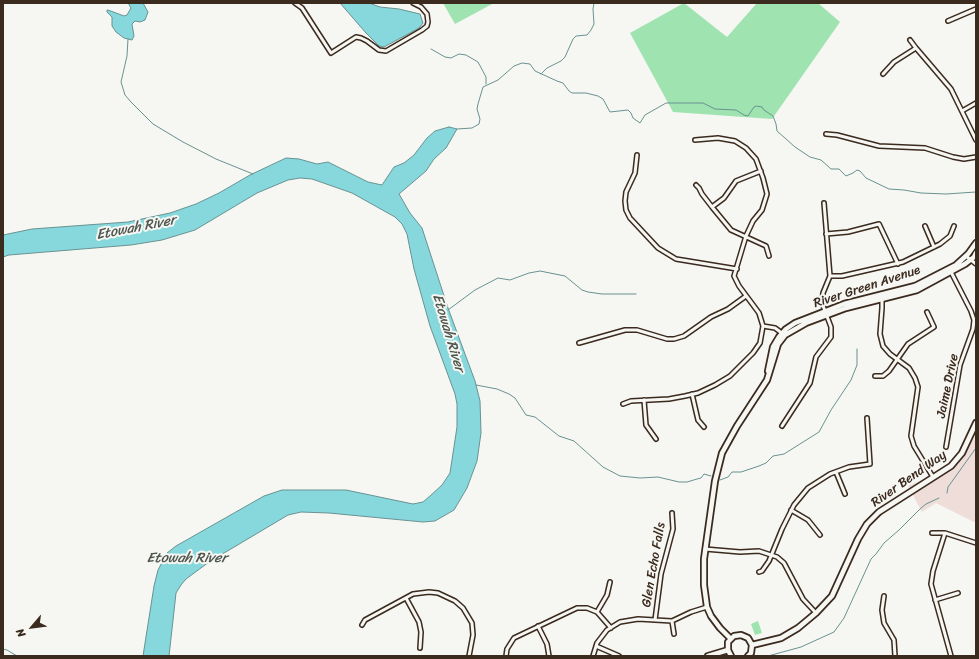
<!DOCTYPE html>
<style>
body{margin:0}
#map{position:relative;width:979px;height:659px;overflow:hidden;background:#f6f6f2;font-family:Sriracha,sans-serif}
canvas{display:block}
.frame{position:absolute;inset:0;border:4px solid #3b2a1e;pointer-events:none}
.north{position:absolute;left:12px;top:607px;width:40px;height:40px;-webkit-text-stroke:3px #f6f6f2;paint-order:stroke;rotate:242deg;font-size:11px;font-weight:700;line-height:16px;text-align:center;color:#3b2a1e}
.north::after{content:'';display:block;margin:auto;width:14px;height:18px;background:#3b2a1e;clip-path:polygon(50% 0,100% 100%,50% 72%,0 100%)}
</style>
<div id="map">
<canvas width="979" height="659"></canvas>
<div class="frame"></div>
<div class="north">N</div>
</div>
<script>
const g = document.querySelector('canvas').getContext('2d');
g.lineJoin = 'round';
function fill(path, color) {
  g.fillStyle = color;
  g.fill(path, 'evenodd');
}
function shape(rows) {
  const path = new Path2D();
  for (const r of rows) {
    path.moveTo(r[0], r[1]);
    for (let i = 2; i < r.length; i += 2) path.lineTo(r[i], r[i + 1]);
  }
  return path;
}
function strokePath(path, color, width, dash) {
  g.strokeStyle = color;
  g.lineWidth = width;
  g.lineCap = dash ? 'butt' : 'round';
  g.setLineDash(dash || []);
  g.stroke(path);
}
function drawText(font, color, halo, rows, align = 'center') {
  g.font = font + ' Sriracha,sans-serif';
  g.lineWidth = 4;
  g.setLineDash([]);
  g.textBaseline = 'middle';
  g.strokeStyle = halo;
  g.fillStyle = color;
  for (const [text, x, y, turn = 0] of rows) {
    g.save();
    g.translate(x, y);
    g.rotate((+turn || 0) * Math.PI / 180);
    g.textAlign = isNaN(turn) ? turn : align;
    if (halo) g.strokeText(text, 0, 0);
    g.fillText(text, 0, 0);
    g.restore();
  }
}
fill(shape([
 [976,431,976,521,974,522,936,503,922,512,908,486,937,474,957,462,969,444,974,438]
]), '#eeddd9');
fill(shape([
 [443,3,494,3,455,24],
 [684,3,727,37,757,3,818,3,840,22,772,119,673,112,630,33],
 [758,621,762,633,755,635,751,624]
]), '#9fe4b0');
const water = shape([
 [128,3,143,3,148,12,145,20,140,22,135,21,132,24,134,36,132,40,124,38,116,32,112,26,112,17,107,12,107,10,108,10,124,16,127,15,131,8,128,3],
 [340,3,369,3,380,7,399,9,420,14,423,23,419,28,384,47,379,46,366,33,340,3],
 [449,127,457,129,446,148,434,159,426,171,399,194,410,213,422,228,448,308,475,381,480,401,481,433,477,461,467,488,454,510,435,521,423,522,329,513,301,512,288,515,209,562,186,579,181,585,176,593,169,656,143,656,154,586,158,570,167,553,176,546,264,496,282,490,346,490,413,504,423,502,430,496,442,485,450,473,457,427,457,404,455,394,430,326,414,269,407,234,402,224,395,217,352,193,312,179,300,178,288,180,257,193,195,230,162,240,131,245,9,255,3,257,3,235,32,229,128,222,170,213,196,204,219,193,250,175,286,158,299,159,317,164,328,162,368,182,382,185,394,167,404,163,414,155,427,138,435,131,449,127]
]);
fill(water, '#86d8dd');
strokePath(water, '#689291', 1);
strokePath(shape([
 [128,39,127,56,121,82,125,95,131,102,153,124,183,142,216,159,253,174],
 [431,49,445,57,451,58,459,54,466,55,478,62,486,77,486,84],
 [541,74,547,68,561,61,565,57,573,39,576,36,587,35,591,30,594,24,593,9,594,3],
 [457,129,472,128,479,124,480,119,477,109,478,104,483,87,498,80,514,66,522,63,530,64,535,71,557,81,563,83,569,91,572,93,586,93,598,96,603,99,610,112,628,110,631,113,633,118,640,123,645,115,666,103,703,103,715,109,736,110,744,115,748,116,754,107,756,106,762,107,764,110,773,116,776,124,777,131,795,147,810,157,821,160,831,169,839,169,846,176,853,173,857,170,860,171,866,178,889,189,904,190,921,193,946,194,976,192],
 [448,310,475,290,498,278,510,280,529,273,540,271,565,276,582,290,588,292,602,294,636,294],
 [476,385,497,389,509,394,515,398,526,415,535,417,559,436,574,441,603,467,620,476,640,478,658,477,679,482,687,482,697,479,701,478,704,474,711,476],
 [720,480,728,477,732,472,741,472,759,466,766,463,773,456,784,454,819,432,831,410,851,380,857,365,857,349],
 [947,493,948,487,976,448],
 [3,649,7,650,17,656],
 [768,656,801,647,834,632,844,618,871,559,876,554,884,543,899,530,920,509,926,504,939,498]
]), '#689291', 1);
const street = shape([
 [295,3,302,8,331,53,356,37,361,38,367,41,379,50,386,51,422,30,427,26,428,22,427,14,421,7,413,3],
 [948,21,976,9],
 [910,40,916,48],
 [883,74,894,62,916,48,951,89,976,140],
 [962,111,976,103],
 [826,134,837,135,879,146,925,148,953,157,964,159,976,157],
 [695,140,718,138,735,141,746,148,756,159,763,178,767,194,762,210,753,221,746,236,734,276,739,286,759,313,763,326,775,328,783,334],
 [637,155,635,173,626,192,625,201,626,210,630,218,658,248,676,259,737,269],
 [696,185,699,188,702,194,712,207,731,230,766,246,769,256],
 [712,207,724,198,736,181,761,171],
 [925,226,934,247],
 [826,234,848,232,879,224,898,264],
 [966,256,976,264],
 [830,276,842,276,903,262,940,244,950,236,954,226],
 [882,299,882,308,880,334,883,346,890,354,909,368,915,378,918,387,911,436,914,446,933,477],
 [579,343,625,330,637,330,667,339,674,339,684,336,711,317,728,309,746,296],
 [875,376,883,376,889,371,908,344,934,327,927,312],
 [692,394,698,420,704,427],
 [644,400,646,425,656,439],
 [623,404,631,401,669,399,685,396,698,393,715,385,730,376,753,353,760,343,763,326],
 [782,426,810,383,816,357,831,337,831,327,822,303,823,293,830,276,824,203],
 [946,447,960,365,973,329,974,320,971,311,951,272],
 [836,472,845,494],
 [791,510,808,520,820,535],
 [932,533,945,533,976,543],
 [945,533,933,571,931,584,951,656],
 [705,549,740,552,759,551,777,557,784,563,803,599,816,613],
 [759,572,762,571,769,561,782,529,794,505,808,488,830,474,849,467,870,464,867,418],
 [884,596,882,610,884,623,894,640,895,656],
 [406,598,419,622,421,632,420,648],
 [935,600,958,593],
 [597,612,607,595,610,582],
 [655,620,661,574,673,529,672,513],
 [672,621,674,634],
 [362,625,365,620,413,594,429,592,438,593,455,601,463,608,472,623,473,635,469,656],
 [538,626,547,644,549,656],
 [596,646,619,656],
 [506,656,507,649,514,638,577,608,587,608,597,612,611,628],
 [593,656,597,643,607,630,620,622,638,619,672,621,691,612,707,607]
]);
const secondary = shape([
 [768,371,773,347,779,337,786,329,795,323,844,304,915,286,956,265,968,254,976,243],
 [731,639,720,628,711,616,707,607,704,585,704,559,715,481,722,453,737,426,767,380,778,344,785,335,806,323,846,308,917,290,965,264,974,257,976,253],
 [752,645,781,638,798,628,816,613,832,596,858,539,867,524,879,512,951,466,962,453,976,423],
 [708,656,728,650],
 [731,656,728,650,728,642,734,636,741,635,748,638,752,645,751,653,748,656]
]);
strokePath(street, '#3b2a1e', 6);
strokePath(secondary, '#3b2a1e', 8);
strokePath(street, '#f6f6f2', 3);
strokePath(secondary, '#f6f6f2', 4.5);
drawText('13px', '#3b2a1e', '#f6f6f2', [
 ["River Green Avenue",867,287,-18],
 ["Jaime Drive",948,386,-78],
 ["River Bend Way",909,479,-35],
 ["Glen Echo Falls",654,565,-80]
]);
drawText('italic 14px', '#4e564e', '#f6f6f2', [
 ["Etowah River",136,228,-11],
 ["Etowah River",448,333,73],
 ["Etowah River",187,558]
]);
</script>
